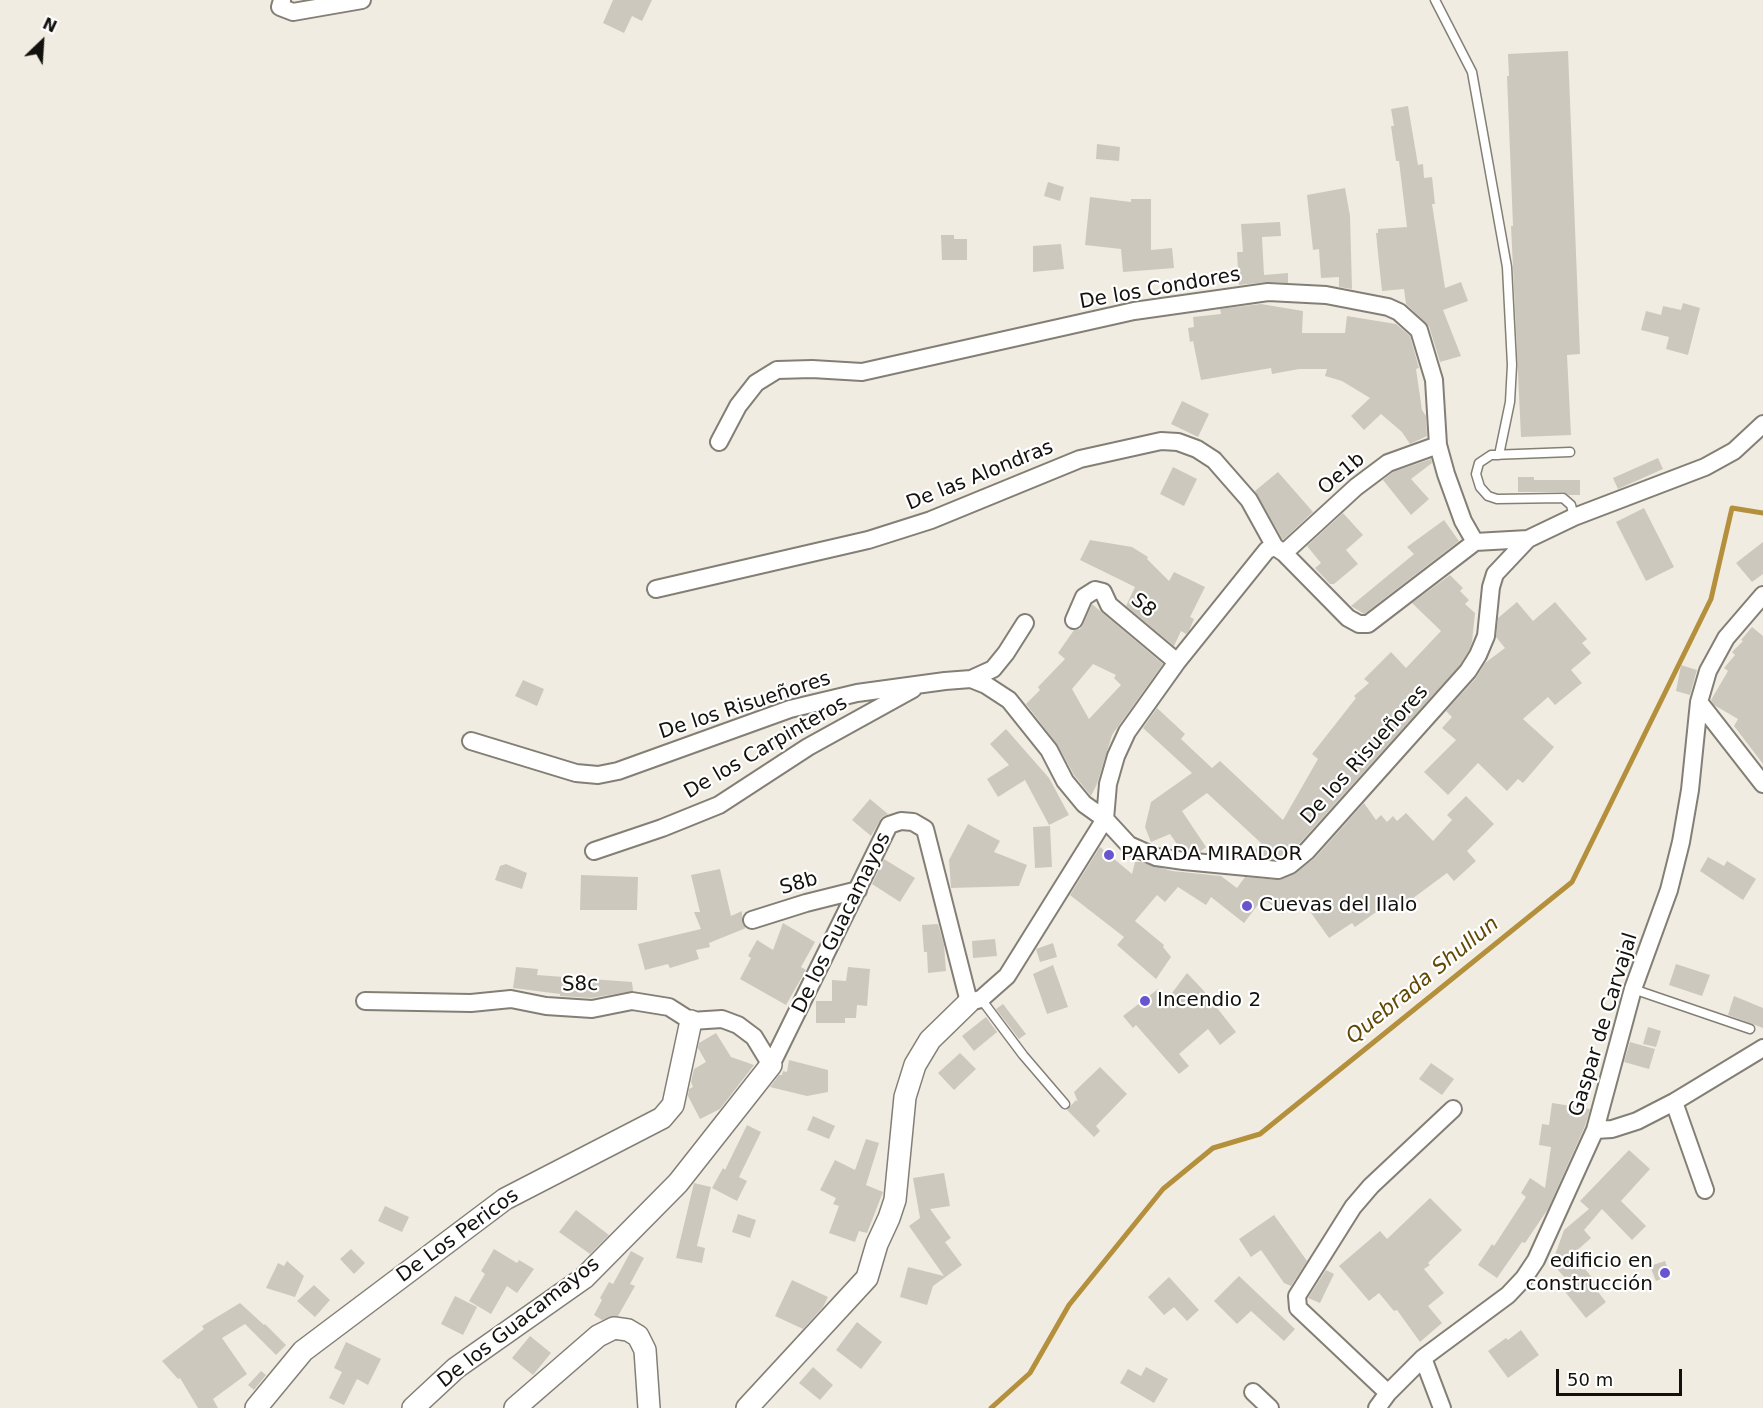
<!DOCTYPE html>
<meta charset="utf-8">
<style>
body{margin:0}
#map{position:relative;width:1763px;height:1408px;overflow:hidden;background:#f1ece1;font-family:"DejaVu Sans",sans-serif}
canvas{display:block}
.north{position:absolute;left:12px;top:12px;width:60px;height:60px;-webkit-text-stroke:4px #fff;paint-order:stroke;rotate:25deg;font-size:16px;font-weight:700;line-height:24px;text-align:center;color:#12110d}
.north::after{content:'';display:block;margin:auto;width:21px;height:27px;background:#12110d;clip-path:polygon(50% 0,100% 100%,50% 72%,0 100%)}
.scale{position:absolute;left:1556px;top:1369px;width:126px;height:27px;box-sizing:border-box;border:3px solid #12110d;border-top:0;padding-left:8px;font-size:18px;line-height:21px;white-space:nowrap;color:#12110d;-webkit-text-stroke:4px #fff;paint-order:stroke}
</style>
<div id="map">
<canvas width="1763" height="1408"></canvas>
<div class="north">N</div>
<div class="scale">50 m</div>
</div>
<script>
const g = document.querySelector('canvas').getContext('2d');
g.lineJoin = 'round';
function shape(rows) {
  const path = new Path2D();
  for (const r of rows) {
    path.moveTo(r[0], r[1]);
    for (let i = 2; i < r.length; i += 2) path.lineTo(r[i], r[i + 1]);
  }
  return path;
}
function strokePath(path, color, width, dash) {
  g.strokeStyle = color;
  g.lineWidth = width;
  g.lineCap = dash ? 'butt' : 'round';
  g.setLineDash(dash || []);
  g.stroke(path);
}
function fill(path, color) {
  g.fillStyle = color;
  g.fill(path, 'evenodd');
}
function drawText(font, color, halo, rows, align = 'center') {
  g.font = font + ' "DejaVu Sans",sans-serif';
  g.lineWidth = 4.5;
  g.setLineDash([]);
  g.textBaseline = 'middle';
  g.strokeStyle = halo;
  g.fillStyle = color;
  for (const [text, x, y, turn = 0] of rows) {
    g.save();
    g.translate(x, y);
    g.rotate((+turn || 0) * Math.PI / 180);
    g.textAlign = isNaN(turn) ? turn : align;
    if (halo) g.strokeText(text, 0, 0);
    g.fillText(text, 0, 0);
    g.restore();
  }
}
strokePath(shape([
 [991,1408,1030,1373,1069,1305,1163,1189,1213,1148,1260,1134,1572,882,1711,599,1732,508,1763,513]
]), '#b4903d', 5);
fill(shape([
 [613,0,652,0,642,21,632,16,624,33,603,23],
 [1568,51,1580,354,1567,355,1571,435,1521,437,1511,226,1513,226,1507,76,1509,76,1508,54],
 [1408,106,1418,165,1423,164,1424,178,1432,177,1435,204,1432,204,1445,288,1461,282,1468,301,1443,310,1461,356,1440,362,1429,326,1406,304,1404,289,1382,291,1379,263,1376,233,1378,233,1378,229,1407,227,1399,161,1396,161,1391,126,1394,126,1391,109],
 [1097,144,1120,147,1119,161,1096,159],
 [1048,182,1064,187,1060,201,1044,196],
 [1345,188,1350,216,1352,289,1339,287,1339,277,1321,278,1319,249,1313,250,1307,195],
 [1090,197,1131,202,1131,199,1151,199,1151,250,1172,248,1174,268,1123,272,1121,249,1085,245],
 [1280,222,1281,236,1262,237,1264,275,1288,273,1288,283,1267,282,1239,285,1237,252,1243,252,1241,224],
 [941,235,954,235,954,239,967,239,967,260,942,260],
 [1061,244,1064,269,1033,272,1033,246],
 [1683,303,1700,308,1688,355,1666,349,1669,337,1641,330,1646,311,1661,315,1663,306,1681,310],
 [1261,304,1303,311,1302,333,1345,333,1347,316,1396,324,1410,336,1419,368,1416,369,1422,410,1426,416,1427,436,1410,444,1402,432,1381,414,1364,430,1351,416,1370,398,1342,381,1325,376,1327,369,1299,369,1272,374,1271,368,1201,380,1193,341,1190,342,1188,328,1194,327,1193,317,1221,314,1220,309],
 [1182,401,1209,414,1198,437,1171,424],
 [1658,458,1663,469,1618,489,1613,478],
 [1431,459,1432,463,1411,479,1429,499,1411,515,1383,480,1393,472],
 [1173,467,1197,479,1184,506,1160,494],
 [1278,472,1313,512,1283,540,1255,491],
 [1518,477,1534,477,1534,480,1580,480,1580,495,1569,495,1563,492,1518,492],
 [1644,508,1674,567,1646,581,1616,522],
 [1343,513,1363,535,1346,550,1358,564,1334,584,1330,584,1315,568,1321,563,1307,546],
 [1444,520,1459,541,1364,614,1351,606,1414,554,1407,547],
 [1090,540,1132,547,1148,557,1147,559,1169,581,1174,572,1205,587,1190,617,1194,619,1189,631,1186,634,1181,631,1174,646,1126,606,1135,587,1080,560],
 [1763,542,1763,574,1752,582,1736,563],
 [1450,575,1463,588,1460,591,1469,600,1465,604,1475,613,1472,642,1469,650,1460,665,1300,843,1285,856,1276,859,1248,857,1261,843,1207,793,1182,811,1206,847,1200,852,1181,850,1170,834,1151,842,1145,827,1151,802,1192,773,1143,728,1157,708,1185,734,1181,739,1212,768,1220,761,1283,820,1318,759,1312,754,1356,698,1354,696,1369,683,1364,679,1391,652,1406,668,1441,631,1412,603],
 [1517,602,1533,621,1555,602,1587,639,1582,643,1591,653,1571,670,1582,683,1555,705,1548,697,1523,719,1554,747,1523,783,1518,779,1507,791,1478,763,1448,795,1424,772,1456,740,1442,728,1452,717,1446,711,1476,678,1485,663,1505,648,1496,637,1498,618],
 [1092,604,1163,664,1112,735,1097,784,1091,796,1074,775,1057,744,1026,704,1040,690,1038,687,1065,659,1058,653,1074,630,1080,629,1083,625],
 [1093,664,1116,675,1114,678,1121,685,1089,719,1072,689],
 [1752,627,1763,636,1763,764,1734,726,1738,719,1714,705,1711,700,1728,671,1724,668,1735,655,1732,652,1743,641,1741,640],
 [1681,665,1697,670,1690,695,1676,691],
 [523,680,544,689,537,706,515,696],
 [1006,729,1049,778,1069,815,1049,825,1025,780,998,797,987,779,1009,765,990,744],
 [1466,796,1494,824,1467,851,1476,861,1454,881,1447,873,1393,913,1386,905,1355,927,1352,923,1329,938,1299,896,1283,914,1263,898,1244,923,1211,897,1206,905,1178,887,1165,902,1157,895,1135,921,1164,945,1163,947,1171,957,1156,979,1117,945,1124,937,1070,895,1100,847,1132,874,1135,862,1141,862,1172,871,1221,876,1237,888,1245,877,1278,880,1296,873,1315,858,1364,803,1376,820,1381,815,1387,822,1393,816,1397,821,1406,813,1433,841,1452,820,1447,815],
 [870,799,888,814,882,817,871,836,852,820],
 [968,824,1000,841,994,852,1027,865,1019,886,951,888,949,860],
 [1050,826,1052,867,1035,868,1033,827],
 [1708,857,1724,866,1727,861,1756,879,1743,900,1700,871],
 [884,859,915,878,900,902,872,884],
 [506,864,527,873,522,889,495,880,500,866],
 [720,869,731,916,742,911,742,923,746,928,709,943,710,947,696,950,699,959,670,968,668,964,645,970,638,944,701,929,694,912,700,912,691,875],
 [581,875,638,877,637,910,580,910],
 [783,923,815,942,801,967,806,970,786,1005,740,979,751,958,748,956,757,940,773,950],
 [938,924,944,945,946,971,928,973,927,952,924,952,922,925],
 [995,939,997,956,973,958,972,941],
 [1053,943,1057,957,1040,962,1036,949],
 [1676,964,1710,975,1702,996,1669,985],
 [1053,965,1068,1007,1047,1014,1033,974],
 [516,967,538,969,537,975,632,982,633,991,591,998,560,996,560,994,513,988],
 [848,967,870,969,867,1006,857,1005,856,1018,845,1018,845,1023,816,1023,816,1001,832,1001,832,980,846,981],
 [1187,973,1203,990,1236,1032,1220,1045,1208,1029,1179,1054,1189,1066,1179,1074,1136,1025,1133,1028,1123,1016,1158,989,1169,997],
 [1734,996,1763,1008,1763,1028,1728,1015],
 [1003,1004,1026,1034,1019,1039,996,1009],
 [986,1017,997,1032,974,1051,962,1036],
 [1648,1027,1661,1031,1656,1047,1643,1044],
 [716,1033,731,1057,754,1065,720,1109,700,1119,688,1096,689,1089,693,1087,691,1082,694,1069,706,1062,698,1048,699,1043],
 [1630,1042,1655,1049,1649,1069,1624,1062],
 [960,1053,976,1069,954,1090,938,1073],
 [789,1060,828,1070,828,1092,807,1096,770,1087,779,1075,782,1075,783,1071,787,1072],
 [1431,1063,1454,1079,1442,1095,1419,1079],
 [1100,1067,1127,1094,1096,1126,1100,1131,1094,1137,1067,1110,1076,1100,1078,1102,1074,1092],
 [1552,1103,1590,1109,1585,1126,1548,1209,1525,1243,1522,1242,1497,1278,1478,1265,1492,1244,1494,1246,1526,1197,1521,1193,1530,1178,1545,1188,1551,1147,1539,1145,1542,1124,1549,1125],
 [813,1116,835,1126,829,1139,807,1130],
 [747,1125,761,1132,739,1177,747,1181,737,1201,712,1188,723,1168,725,1170],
 [866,1139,879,1143,866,1185,883,1192,867,1233,859,1231,855,1242,829,1233,839,1206,833,1204,836,1198,820,1190,835,1160,855,1170],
 [1629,1150,1650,1169,1621,1201,1646,1226,1632,1240,1602,1209,1584,1230,1591,1238,1573,1254,1598,1285,1595,1288,1606,1302,1586,1318,1558,1283,1565,1278,1552,1263,1564,1230,1589,1209,1580,1201],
 [944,1173,950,1206,930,1209,951,1238,945,1242,962,1265,933,1286,927,1305,900,1297,908,1267,944,1276,909,1226,920,1218,913,1178],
 [694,1183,711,1187,697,1246,705,1248,702,1263,676,1258],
 [1430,1198,1462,1230,1428,1263,1430,1265,1424,1269,1444,1293,1428,1306,1442,1323,1420,1342,1397,1310,1394,1311,1379,1293,1369,1301,1339,1266,1380,1231,1387,1239],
 [385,1206,409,1217,402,1232,378,1221],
 [576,1210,609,1235,590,1254,559,1232],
 [738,1214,756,1220,750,1238,732,1232],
 [1274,1215,1307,1261,1291,1286,1284,1283,1261,1250,1251,1257,1239,1239],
 [351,1249,365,1263,354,1274,340,1259],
 [494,1249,517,1263,519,1260,534,1269,517,1293,507,1286,491,1314,469,1301,485,1274,481,1271],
 [631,1251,644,1258,630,1284,635,1286,618,1316,602,1320,594,1315,602,1300,600,1298,609,1282,613,1284],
 [287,1261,304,1276,295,1297,266,1288,278,1263,284,1266],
 [1665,1261,1670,1275,1656,1281,1650,1266],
 [1326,1270,1334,1274,1320,1303,1308,1298],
 [1239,1276,1295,1329,1284,1341,1251,1311,1237,1324,1214,1301],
 [1169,1277,1199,1310,1187,1321,1174,1307,1164,1315,1148,1297],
 [792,1280,828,1297,823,1307,803,1329,775,1316],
 [314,1285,330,1300,315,1317,297,1301],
 [455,1296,477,1307,463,1335,441,1324],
 [240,1303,264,1325,265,1324,286,1345,276,1355,245,1324,222,1338,247,1374,213,1399,218,1408,198,1408,180,1378,178,1379,162,1361,204,1329,202,1326],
 [857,1322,882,1342,861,1369,836,1350],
 [1521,1330,1539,1355,1508,1378,1488,1351,1506,1338,1508,1340],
 [530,1336,551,1353,533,1375,512,1358],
 [346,1342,381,1359,368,1385,357,1379,344,1405,329,1398,342,1372,334,1368],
 [813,1367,833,1385,820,1400,799,1383],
 [1146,1367,1168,1379,1154,1403,1120,1383,1128,1369,1141,1376],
 [261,1371,266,1375,254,1390,248,1385]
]), '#cdc8be');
const service = shape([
 [1435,0,1472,72,1507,267,1512,365,1510,402,1499,455],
 [1570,452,1491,455,1479,463,1476,474,1480,487,1488,496,1497,499,1563,498,1571,505,1574,517],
 [1633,989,1750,1029],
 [981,999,1023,1055,1065,1104]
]);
const minor = shape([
 [282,0,280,7,293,12,362,0],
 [719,442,738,406,756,383,777,370,812,369,862,372,1134,311,1268,292,1326,295,1388,307,1399,312,1419,330,1434,380,1438,445,1446,474,1463,521,1475,542],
 [1284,553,1356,487,1388,463,1438,445],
 [656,589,868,540,931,520,1080,459,1161,441,1178,442,1197,449,1214,460,1249,500,1275,547],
 [1074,620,1084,597,1095,590,1103,592,1109,605,1177,662],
 [971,679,993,669,1006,653,1025,623],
 [1699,702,1763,784],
 [471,741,576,773,598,775,618,771,790,709,857,693,945,681,971,679,986,685,1009,700,1049,750,1065,781,1084,804,1105,819,1129,845,1156,857,1184,861,1278,870,1290,865,1307,851,1468,671,1478,655,1486,636,1491,587,1495,574,1528,539,1574,517,1705,467,1734,451,1763,424],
 [594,851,662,828,719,805,808,747,913,689],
 [752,920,806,903,858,890],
 [365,1001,471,1003,511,999,546,1006,592,1009,632,1001,669,1007,691,1021,722,1019,738,1025,754,1037,771,1065],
 [771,1065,889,825,901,821,913,822,925,829,969,1002,981,999,1007,976,1105,819,1108,784,1116,756,1127,732,1177,662,1267,550,1275,547,1284,553,1348,618,1359,624,1368,624,1475,542,1528,539],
 [1674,1102,1705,1190],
 [1595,1130,1612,1129,1637,1121,1674,1102,1763,1048],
 [1423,1358,1442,1408],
 [1253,1392,1270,1408],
 [1388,1393,1298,1308,1297,1296,1353,1207,1371,1186,1453,1109],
 [1377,1408,1388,1393,1423,1358,1508,1295,1524,1278,1536,1260,1595,1130,1633,989,1669,890,1681,842,1690,790,1699,702,1708,671,1726,638,1763,595]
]);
const tertiary = shape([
 [256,1408,303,1351,505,1199,662,1118,673,1105,691,1021],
 [413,1408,456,1368,584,1278,678,1183,771,1065],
 [515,1408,598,1336,614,1328,628,1330,638,1336,645,1350,649,1408],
 [747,1408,867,1278,877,1244,889,1218,895,1200,905,1097,915,1065,930,1040,969,1002]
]);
strokePath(service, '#847f75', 11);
strokePath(minor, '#847f75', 20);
strokePath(tertiary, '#847f75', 24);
strokePath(service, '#fff', 8);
strokePath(minor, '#fff', 16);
strokePath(tertiary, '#fff', 21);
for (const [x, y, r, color] of [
 [1109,855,6,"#6854ce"],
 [1247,906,6,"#6854ce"],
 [1145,1001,6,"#6854ce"],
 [1665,1273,6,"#6854ce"]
]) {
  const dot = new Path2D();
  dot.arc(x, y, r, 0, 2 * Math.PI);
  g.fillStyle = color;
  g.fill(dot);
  strokePath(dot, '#fff', 2);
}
drawText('20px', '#12110d', '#fff', [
 ["De los Condores",1160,289,-10],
 ["Oe1b",1342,474,-40],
 ["De las Alondras",980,476,-22],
 ["S8",1143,606,40],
 ["De los Risueñores",745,706,-18],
 ["De los Carpinteros",766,748,-30],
 ["De los Risueñores",1365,755,-48],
 ["S8b",799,884,-16],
 ["De los Guacamayos",842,923,-64],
 ["S8c",580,985,-1],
 ["Gaspar de Carvajal",1604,1025,-73],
 ["De Los Pericos",458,1236,-36],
 ["De los Guacamayos",519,1323,-38]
]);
drawText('20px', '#12110d', '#fff', [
 ["PARADA MIRADOR",1121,855],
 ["Cuevas del Ilalo",1259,906],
 ["Incendio 2",1157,1001],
 ["edificio en",1653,1262,"right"],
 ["construcción",1653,1285,"right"]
], 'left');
drawText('italic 21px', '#604702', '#fff', [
 ["Quebrada Shullun",1423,981,-39]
]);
</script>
